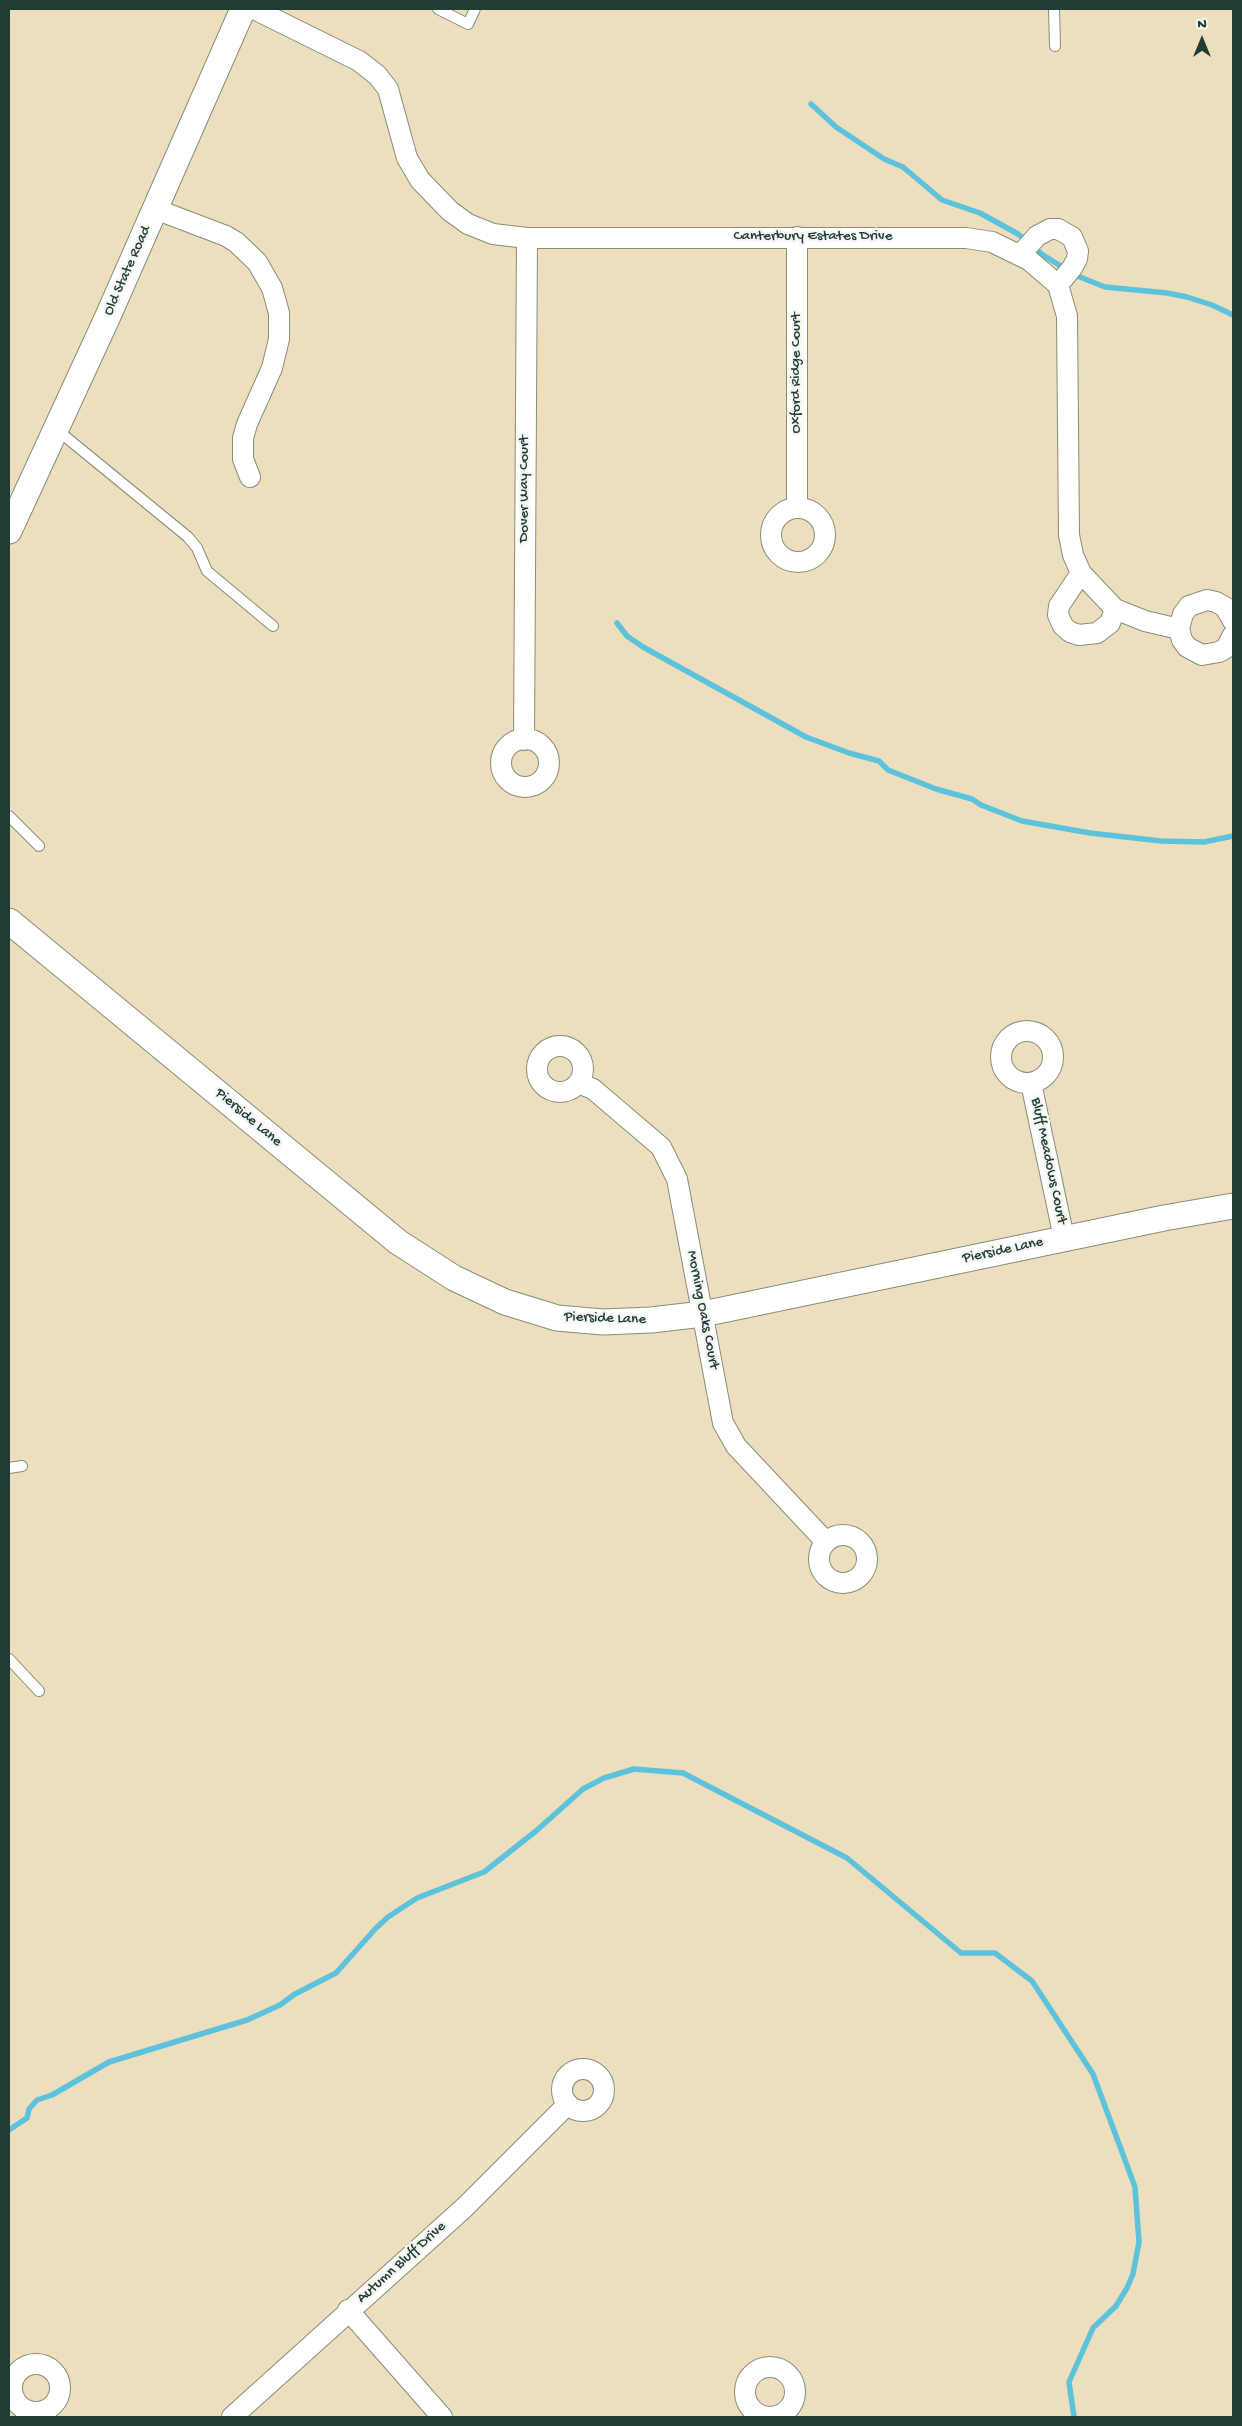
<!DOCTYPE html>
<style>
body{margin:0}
#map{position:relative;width:1242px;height:2426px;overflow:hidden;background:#eddfbd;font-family:"Gochi Hand",sans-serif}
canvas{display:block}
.frame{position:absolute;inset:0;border:10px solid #1f3d34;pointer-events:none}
.north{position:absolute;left:1177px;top:15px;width:50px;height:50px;-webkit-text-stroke:4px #f6f6f2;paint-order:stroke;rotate:0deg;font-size:14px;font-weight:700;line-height:20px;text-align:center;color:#1f3d34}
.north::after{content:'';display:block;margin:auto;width:18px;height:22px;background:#1f3d34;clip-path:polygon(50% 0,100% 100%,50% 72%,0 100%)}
</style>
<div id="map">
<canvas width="1242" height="2426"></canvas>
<div class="frame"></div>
<div class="north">N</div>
</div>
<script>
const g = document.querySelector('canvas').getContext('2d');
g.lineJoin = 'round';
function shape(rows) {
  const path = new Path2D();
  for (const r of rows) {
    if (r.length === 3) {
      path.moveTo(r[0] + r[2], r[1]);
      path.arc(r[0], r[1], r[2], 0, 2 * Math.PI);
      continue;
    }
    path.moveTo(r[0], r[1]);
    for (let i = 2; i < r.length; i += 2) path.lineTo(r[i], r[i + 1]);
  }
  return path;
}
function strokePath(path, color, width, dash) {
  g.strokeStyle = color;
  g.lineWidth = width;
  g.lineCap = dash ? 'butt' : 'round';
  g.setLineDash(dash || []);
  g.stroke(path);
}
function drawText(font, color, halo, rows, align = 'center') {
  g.font = font + ' "Gochi Hand",sans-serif';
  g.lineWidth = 5;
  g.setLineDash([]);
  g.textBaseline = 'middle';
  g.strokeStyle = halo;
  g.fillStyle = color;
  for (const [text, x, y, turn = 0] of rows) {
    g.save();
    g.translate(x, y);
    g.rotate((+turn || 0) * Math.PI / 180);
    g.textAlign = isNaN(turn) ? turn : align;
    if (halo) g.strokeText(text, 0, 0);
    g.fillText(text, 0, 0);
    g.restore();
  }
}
strokePath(shape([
 [811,104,836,127,884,159,903,167,942,200,980,213,1018,234,1043,255,1075,275,1105,287,1167,293,1187,297,1212,305,1233,315],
 [617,623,627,636,643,647,806,737,849,753,879,761,888,770,936,789,972,799,981,805,1022,821,1090,833,1161,841,1204,842,1233,836],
 [9,2130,27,2118,29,2109,37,2100,52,2095,109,2062,247,2020,280,2005,295,1994,336,1973,376,1928,388,1917,417,1898,484,1872,536,1831,583,1789,604,1778,634,1769,683,1773,847,1858,961,1953,995,1953,1032,1981,1093,2074,1135,2187,1139,2242,1133,2274,1127,2288,1116,2306,1093,2328,1069,2382,1074,2417]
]), '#5dc2db', 5.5);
const service = shape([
 [438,9,468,24,475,9],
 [1054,9,1055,46],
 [56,429,188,537,197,548,207,571,273,626],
 [9,816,39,846],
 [9,1468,22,1466],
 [9,1659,39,1691]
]);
const minor = shape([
 [254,9,359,61,377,75,388,89,407,158,420,180,450,211,468,224,493,234,527,238,966,238,992,242,1029,260,1058,285,1067,316,1069,535,1073,555,1081,573,1115,609,1145,621,1179,629],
 [155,209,226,236,236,242,257,262,272,288,279,313,279,339,272,368,247,424,243,438,243,459,250,477],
 [1020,255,1037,236,1050,229,1058,229,1072,237,1078,251,1077,259,1072,268,1058,285],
 [798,535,27],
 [797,508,797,237],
 [1081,573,1059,606,1058,615,1063,626,1070,632,1079,635,1097,633,1110,623,1115,609],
 [1233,621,1225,607,1216,602,1207,600,1189,606,1183,614,1179,629,1182,640,1187,647,1202,655,1219,652,1226,648,1233,635],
 [525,763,24],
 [524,740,527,238],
 [1027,1057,26],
 [560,1069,23],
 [578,1083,593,1089,661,1147,677,1179,723,1423,736,1446,826,1542],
 [1031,1083,1064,1238],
 [843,1559,24],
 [583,2090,21],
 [348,2310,442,2417],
 [36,2388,24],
 [770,2392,25],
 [232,2417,465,2207,568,2104]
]);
const tertiary = shape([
 [9,531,108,316,243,9],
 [9,921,398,1242,454,1278,505,1302,557,1318,603,1322,651,1320,703,1314,1164,1218,1233,1206]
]);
strokePath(service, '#868e78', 12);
strokePath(minor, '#868e78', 22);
strokePath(tertiary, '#868e78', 27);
strokePath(service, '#fff', 10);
strokePath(minor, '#fff', 20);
strokePath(tertiary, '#fff', 25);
drawText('15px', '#1f3d34', '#f6f6f2', [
 ["Canterbury Estates Drive",813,237],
 ["Old State Road",128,271,-66],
 ["Oxford Ridge Court",797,373,-90],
 ["Dover Way Court",525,489,-90],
 ["Pierside Lane",248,1118,40],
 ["Bluff Meadows Court",1048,1161,78],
 ["Pierside Lane",1003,1251,-12],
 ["Morning Oaks Court",702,1310,79],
 ["Pierside Lane",605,1319,2],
 ["Autumn Bluff Drive",402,2263,-42]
]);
</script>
